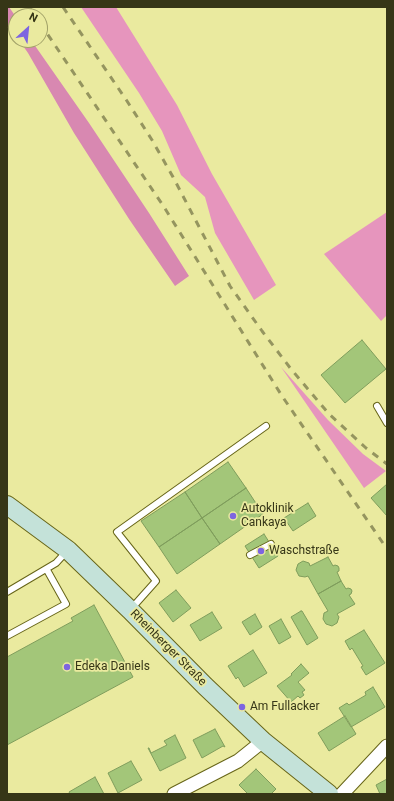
<!DOCTYPE html>
<meta charset="utf-8">
<style>
body{margin:0}
#map{position:relative;width:394px;height:801px;overflow:hidden;background:#eaea9f;font-family:Roboto,sans-serif}
canvas{display:block}
.frame{position:absolute;inset:0;border:8px solid #363617;pointer-events:none}
.north{position:absolute;left:8px;top:8px;width:40px;height:40px;box-sizing:border-box;background:#eaea9f;border:1px solid #a2a269;border-radius:50%;rotate:27deg;font-size:11px;font-weight:700;line-height:16px;text-align:center;color:#363617}
.north::after{content:'';display:block;margin:auto;width:14px;height:18px;background:#7d65e0;clip-path:polygon(50% 0,100% 100%,50% 72%,0 100%)}
</style>
<div id="map">
<canvas width="394" height="801"></canvas>
<div class="frame"></div>
<div class="north">N</div>
</div>
<script>
const g = document.querySelector('canvas').getContext('2d');
g.lineJoin = 'round';
function fill(path, color) {
  g.fillStyle = color;
  g.fill(path, 'evenodd');
}
function shape(rows) {
  const path = new Path2D();
  for (const r of rows) {
    path.moveTo(r[0], r[1]);
    for (let i = 2; i < r.length; i += 2) path.lineTo(r[i], r[i + 1]);
  }
  return path;
}
function strokePath(path, color, width, dash) {
  g.strokeStyle = color;
  g.lineWidth = width;
  g.lineCap = dash ? 'butt' : 'round';
  g.setLineDash(dash || []);
  g.stroke(path);
}
function drawText(font, color, halo, rows, align = 'center') {
  g.font = font + ' Roboto,sans-serif';
  g.lineWidth = 3.5;
  g.setLineDash([]);
  g.textBaseline = 'middle';
  g.strokeStyle = halo;
  g.fillStyle = color;
  for (const [text, x, y, turn = 0] of rows) {
    g.save();
    g.translate(x, y);
    g.rotate((+turn || 0) * Math.PI / 180);
    g.textAlign = isNaN(turn) ? turn : align;
    if (halo) g.strokeText(text, 0, 0);
    g.fillText(text, 0, 0);
    g.restore();
  }
}
fill(shape([
 [81,7,116,7,177,105,212,174,276,285,254,300,215,233,205,197,181,175,162,131,139,93],
 [387,212,387,315,381,321,324,254],
 [281,367,328,420,363,454,386,471,364,488]
]), '#e695bd');
fill(shape([
 [7,7,9,7,16,17,16,36,7,24],
 [19,40,31,40,89,123,149,213,189,276,175,286,129,219,74,133,28,53]
]), '#d888b1');
const building = shape([
 [362,340,386,369,345,403,321,375,362,340],
 [228,462,246,488,202,518,185,492,228,462],
 [387,484,387,516,371,498,387,484],
 [246,488,263,514,220,544,202,518,246,488],
 [185,492,202,518,159,547,141,521,185,492],
 [308,503,316,516,293,531,284,518,308,503],
 [202,518,220,544,177,574,159,547,202,518],
 [264,534,278,556,259,568,245,546,264,534],
 [328,557,333,566,335,565,338,566,339,568,339,571,337,572,341,581,318,594,308,576,305,577,299,576,296,570,298,564,303,561,309,563,310,566,328,557],
 [341,581,346,589,348,588,351,589,352,591,351,594,349,595,355,604,337,614,339,617,337,623,332,626,326,624,323,619,324,613,328,611,318,594,341,581],
 [176,590,191,608,173,622,159,603,176,590],
 [94,605,133,677,7,745,7,657,73,621,71,618,94,605],
 [301,611,302,611,318,638,307,645,291,617,301,611],
 [212,612,222,628,200,641,190,625,212,612],
 [255,614,262,627,250,635,242,622,255,614],
 [281,619,291,637,279,644,269,626,281,619],
 [364,630,385,663,366,675,361,667,363,666,352,648,350,650,345,641,364,630],
 [253,650,267,673,244,687,238,677,236,679,228,666,253,650],
 [301,664,309,673,298,682,305,690,302,692,304,695,300,698,298,696,291,702,277,686,292,675,291,674,301,664],
 [373,687,385,707,351,727,339,708,347,703,349,705,366,695,365,692,373,687],
 [345,716,356,734,329,751,318,733,345,716],
 [215,729,225,747,223,746,202,758,193,740,215,729],
 [175,735,186,758,160,771,148,748,149,748,151,753,167,745,164,741,175,735],
 [131,761,142,780,118,793,108,773,131,761],
 [256,769,276,789,271,794,248,794,239,785,256,769],
 [95,777,104,794,70,794,69,792,95,777],
 [387,779,387,794,380,794,376,785,387,779]
]);
fill(building, '#a3c679');
strokePath(building, '#7f9d5c', 1);
const service = shape([
 [377,406,387,423],
 [250,555,271,544],
 [7,592,56,563,67,551],
 [131,609,156,581,117,532,266,426],
 [7,636,66,604,47,570]
]);
const minor = shape([
 [174,794,238,761,263,741],
 [342,794,387,746]
]);
const secondary = shape([
 [7,505,68,550,130,610,205,686,263,741,329,794]
]);
strokePath(service, '#676518', 8);
strokePath(minor, '#676518', 15);
strokePath(secondary, '#676518', 20);
strokePath(service, '#fff', 6);
strokePath(minor, '#fff', 13);
strokePath(secondary, '#c4e2d9', 18);
strokePath(shape([
 [29,7,35,16],
 [63,7,127,101,152,140,173,177,230,286,262,331,291,369,329,414,366,448,387,464],
 [40,23,164,207,282,396,387,549]
]), '#95955f', 3, [7, 7]);
for (const [x, y, r, color] of [
 [233,516,4,"#7d65e0"],
 [261,551,4,"#7d65e0"],
 [67,667,4,"#7d65e0"],
 [242,707,4,"#7d65e0"]
]) {
  const dot = new Path2D();
  dot.arc(x, y, r, 0, 2 * Math.PI);
  g.fillStyle = color;
  g.fill(dot);
  strokePath(dot, '#eaea9f', 1.5);
}
drawText('12px', '#363617', '#eaea9f', [
 ["Autoklinik",241,509],
 ["Cankaya",241,523],
 ["Waschstraße",269,551],
 ["Edeka Daniels",75,667],
 ["Am Fullacker",250,707]
], 'left');
drawText('12px', '#363617', '#eaea9f', [
 ["Rheinberger Straße",168,648,45]
]);
</script>
